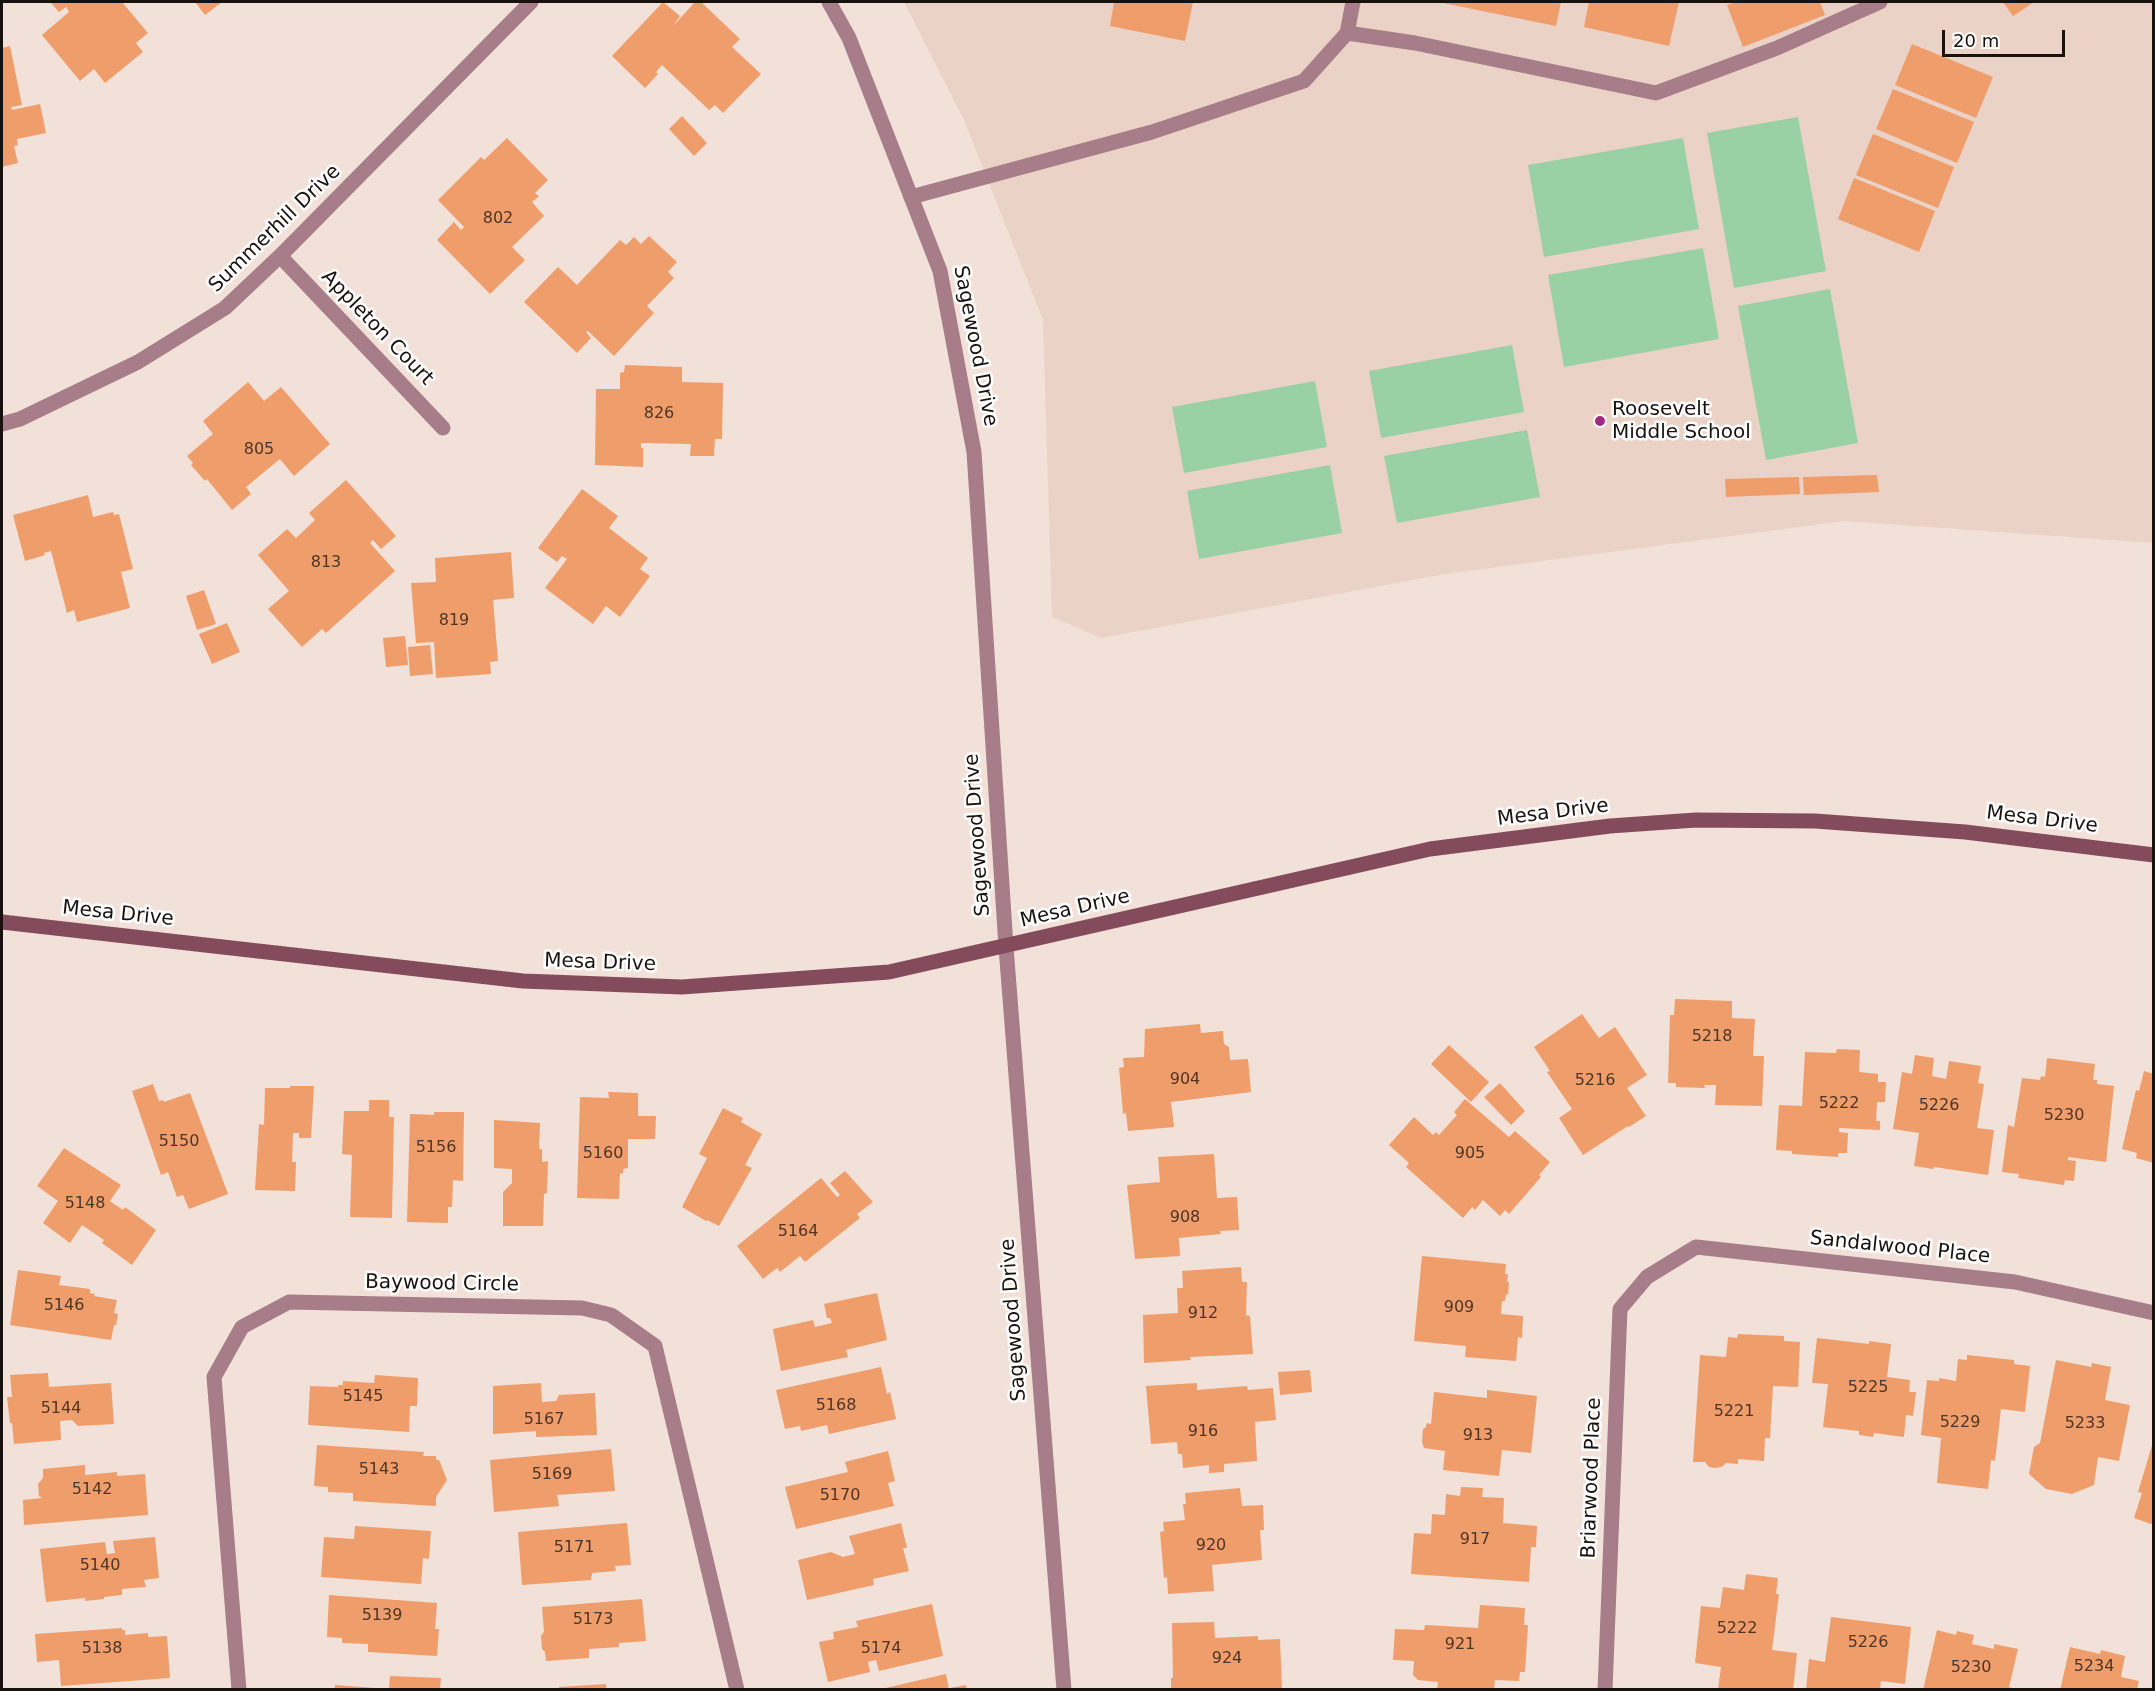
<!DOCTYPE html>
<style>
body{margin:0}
#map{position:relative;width:2155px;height:1691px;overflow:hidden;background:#f2e1d8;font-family:"DejaVu Sans",sans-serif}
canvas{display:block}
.frame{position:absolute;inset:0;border:3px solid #18120f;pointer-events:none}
.scale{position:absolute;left:1942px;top:30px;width:123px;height:27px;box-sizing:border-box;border:3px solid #18120f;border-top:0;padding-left:8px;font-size:18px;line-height:21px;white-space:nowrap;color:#18120f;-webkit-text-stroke:4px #fff;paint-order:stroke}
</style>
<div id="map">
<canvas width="2155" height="1691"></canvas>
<div class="frame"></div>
<div class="scale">20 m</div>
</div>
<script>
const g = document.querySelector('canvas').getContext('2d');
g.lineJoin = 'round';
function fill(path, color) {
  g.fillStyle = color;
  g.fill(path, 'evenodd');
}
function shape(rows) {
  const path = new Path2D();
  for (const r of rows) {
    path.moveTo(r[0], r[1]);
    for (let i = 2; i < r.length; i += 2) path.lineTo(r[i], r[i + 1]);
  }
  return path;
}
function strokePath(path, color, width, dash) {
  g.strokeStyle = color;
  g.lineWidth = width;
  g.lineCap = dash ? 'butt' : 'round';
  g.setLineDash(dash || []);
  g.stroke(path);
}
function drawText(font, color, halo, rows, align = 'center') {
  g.font = font + ' "DejaVu Sans",sans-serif';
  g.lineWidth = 5;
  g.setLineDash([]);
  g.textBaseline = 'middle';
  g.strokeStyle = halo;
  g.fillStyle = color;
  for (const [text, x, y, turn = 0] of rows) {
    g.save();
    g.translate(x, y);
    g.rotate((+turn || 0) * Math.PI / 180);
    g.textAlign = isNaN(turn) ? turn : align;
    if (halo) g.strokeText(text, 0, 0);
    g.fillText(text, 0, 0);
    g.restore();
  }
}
fill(shape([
 [904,2,2153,2,2153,543,1844,521,1445,574,1101,638,1052,617,1043,320,964,120]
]), '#ebd2c6');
fill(shape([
 [1798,117,1826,271,1734,288,1707,133],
 [1683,138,1699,229,1544,257,1528,165],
 [1703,248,1719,339,1564,367,1548,275],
 [1830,289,1858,443,1766,460,1738,306],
 [1512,345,1524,412,1381,438,1369,371],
 [1315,381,1327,447,1184,473,1172,407],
 [1527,430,1540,497,1397,523,1384,456],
 [1330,465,1342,533,1199,559,1187,491]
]), '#99d1a5');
fill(shape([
 [50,2,122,2,148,33,136,43,143,52,105,83,94,69,80,81,42,35,69,12,66,7,59,12],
 [195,2,222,2,205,15],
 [663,2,680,16,673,26,695,2,701,2,740,39,732,47,761,74,723,113,715,105,709,110,662,65,656,72,658,74,645,88,612,56],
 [1114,2,1193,2,1185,41,1110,26],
 [1438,2,1561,2,1556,26],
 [1589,2,1679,2,1669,46,1584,27],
 [1736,2,1820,2,1825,15,1743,47,1727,5],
 [2003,2,2034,2,2013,16],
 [1912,44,1993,77,1976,118,1895,85],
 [10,46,22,105,11,107,12,110,40,104,46,133,17,139,18,145,14,146,18,163,2,167,2,48],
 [1893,89,1974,122,1957,163,1876,129],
 [682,116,707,143,694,156,669,129],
 [1873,134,1954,167,1938,208,1856,175],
 [507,138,548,180,535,193,539,196,532,202,544,216,512,247,525,260,490,294,437,240,454,222,461,230,464,227,438,200,481,157,484,160],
 [1854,178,1935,211,1919,252,1838,219],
 [649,236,677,262,668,272,674,278,647,306,654,313,614,356,588,331,586,332,591,338,577,353,524,302,558,267,577,285,620,240,626,245,634,237,641,244],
 [625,365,682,367,682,382,723,383,722,439,715,439,714,456,690,456,691,444,641,443,641,448,643,448,643,467,595,465,596,389,620,389,620,373,624,372],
 [248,382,264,401,281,387,330,444,294,476,280,459,246,487,251,494,232,510,207,479,205,481,191,465,193,463,187,456,213,434,203,421],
 [1877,475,1879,492,1804,495,1803,477],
 [1799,477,1800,494,1726,497,1725,479],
 [346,480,396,536,381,549,373,540,370,543,395,571,326,633,322,629,302,647,268,609,289,591,258,555,287,529,296,538,315,520,309,513],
 [582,489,618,516,609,528,648,558,640,569,650,576,620,617,606,606,593,624,545,588,567,559,562,556,557,562,538,548],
 [88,495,93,517,113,512,114,515,119,514,133,569,121,572,130,608,77,622,74,610,67,613,51,551,44,553,45,555,25,561,13,515],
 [511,552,514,598,493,600,498,661,490,662,491,674,436,678,434,642,416,643,411,583,436,582,435,558],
 [204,590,216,624,197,630,186,596],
 [227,623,240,652,212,664,199,634],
 [405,636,408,665,386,667,383,638],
 [430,645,433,674,410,676,408,647],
 [1675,999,1732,1001,1732,1018,1755,1019,1753,1056,1764,1056,1762,1106,1715,1105,1716,1085,1704,1085,1705,1088,1676,1087,1676,1083,1668,1083,1670,1015,1674,1015],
 [1582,1014,1599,1038,1615,1027,1647,1075,1627,1088,1646,1116,1629,1127,1628,1126,1583,1155,1559,1118,1572,1109,1547,1072,1550,1071,1534,1047],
 [1200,1024,1201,1033,1223,1031,1224,1044,1229,1047,1230,1060,1248,1059,1251,1092,1171,1102,1174,1127,1128,1131,1126,1113,1123,1114,1119,1068,1124,1067,1123,1058,1144,1057,1145,1029],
 [1449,1045,1489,1082,1471,1102,1431,1064],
 [1837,1049,1860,1050,1859,1072,1878,1074,1878,1082,1886,1082,1885,1102,1877,1102,1876,1121,1880,1121,1880,1130,1839,1128,1839,1132,1848,1133,1847,1153,1838,1153,1838,1157,1792,1154,1792,1151,1776,1150,1779,1105,1802,1106,1805,1052,1836,1053],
 [1915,1055,1934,1058,1932,1076,1946,1079,1949,1061,1981,1066,1978,1083,1984,1084,1977,1128,1994,1130,1988,1175,1934,1167,1933,1169,1914,1166,1919,1133,1893,1129,1902,1072,1912,1074],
 [2047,1058,2095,1064,2093,1080,2097,1080,2097,1084,2114,1086,2106,1162,2068,1157,2068,1160,2076,1161,2074,1181,2065,1180,2064,1185,2018,1178,2019,1174,2002,1172,2008,1125,2014,1127,2022,1078,2040,1080,2041,1076,2045,1077],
 [2144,1071,2154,1074,2154,1163,2136,1158,2137,1153,2122,1149,2136,1090,2139,1091],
 [1500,1083,1525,1111,1511,1125,1484,1097],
 [153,1084,159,1101,163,1100,164,1102,190,1093,228,1194,189,1209,183,1195,177,1197,168,1172,161,1175,132,1091],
 [290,1086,314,1086,311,1138,299,1138,299,1133,293,1133,292,1162,296,1162,295,1191,255,1190,259,1124,264,1125,265,1088,290,1088],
 [608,1092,638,1093,638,1116,656,1116,655,1139,628,1139,628,1168,623,1169,623,1174,620,1173,619,1199,577,1198,580,1097,609,1098],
 [1465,1099,1509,1137,1515,1131,1550,1162,1539,1175,1541,1177,1509,1214,1505,1210,1500,1216,1483,1200,1475,1210,1472,1207,1463,1218,1406,1167,1409,1163,1389,1145,1414,1117,1433,1135,1436,1132,1439,1135,1457,1115,1454,1112],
 [369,1100,389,1100,389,1117,394,1117,392,1218,350,1217,352,1155,342,1154,344,1111,369,1111],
 [723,1108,743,1118,741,1122,762,1134,745,1165,752,1168,719,1226,707,1220,706,1221,682,1207,707,1158,699,1154],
 [434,1112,464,1112,463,1181,453,1180,452,1207,448,1207,448,1223,407,1222,410,1114,434,1115],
 [494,1120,540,1123,539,1149,542,1149,542,1162,548,1161,547,1193,544,1194,543,1226,503,1226,503,1192,512,1183,512,1169,494,1168],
 [64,1148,121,1185,110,1201,123,1210,125,1207,156,1230,132,1265,102,1243,104,1240,82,1225,70,1243,43,1223,58,1201,37,1186],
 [1214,1154,1217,1198,1237,1197,1239,1230,1220,1231,1221,1234,1179,1238,1180,1256,1135,1259,1127,1185,1160,1182,1158,1157],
 [845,1171,873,1202,857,1214,860,1218,805,1262,800,1256,780,1272,777,1268,763,1279,737,1246,821,1178,837,1197,840,1195,830,1183],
 [1422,1256,1506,1264,1505,1274,1508,1274,1507,1282,1509,1282,1508,1295,1506,1294,1505,1301,1502,1301,1501,1314,1523,1316,1522,1338,1518,1337,1516,1361,1465,1357,1466,1346,1414,1341],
 [1241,1267,1242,1282,1247,1282,1246,1315,1250,1316,1253,1354,1190,1357,1191,1360,1144,1363,1143,1315,1178,1313,1177,1288,1183,1288,1182,1271],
 [18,1270,61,1276,59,1285,90,1289,90,1293,95,1294,94,1296,117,1300,114,1313,118,1314,116,1325,114,1325,111,1340,10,1325],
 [877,1293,887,1340,846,1350,848,1357,781,1371,773,1329,813,1320,815,1327,832,1323,830,1318,827,1318,824,1304],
 [1738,1334,1784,1336,1784,1341,1800,1342,1798,1387,1773,1386,1770,1438,1765,1438,1764,1461,1738,1459,1738,1464,1726,1463,1722,1467,1714,1468,1709,1467,1705,1462,1693,1462,1700,1355,1726,1357,1728,1337,1737,1338],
 [1817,1338,1869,1344,1869,1341,1891,1344,1887,1377,1910,1380,1909,1392,1916,1392,1913,1416,1906,1415,1904,1437,1874,1433,1873,1437,1859,1435,1859,1431,1823,1427,1828,1384,1812,1383],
 [1967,1355,2014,1360,2014,1364,2030,1366,2025,1412,2001,1409,1995,1461,1991,1460,1988,1489,1937,1483,1941,1438,1921,1435,1927,1380,1939,1381,1939,1378,1956,1381,1958,1359,1967,1360],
 [2056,1360,2091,1367,2092,1363,2111,1367,2105,1400,2130,1405,2119,1461,2098,1457,2094,1485,2072,1494,2046,1489,2029,1474,2034,1447,2040,1443],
 [881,1367,887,1394,890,1392,896,1419,829,1434,827,1425,801,1431,800,1426,785,1429,776,1390],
 [1310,1370,1312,1392,1280,1395,1278,1372],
 [48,1373,49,1387,111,1383,114,1424,78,1426,72,1420,60,1421,61,1440,14,1444,12,1423,10,1423,7,1397,12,1397,10,1375],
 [375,1375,418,1378,417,1406,410,1406,409,1432,308,1425,310,1386,338,1387,338,1385,343,1385,343,1381,374,1383],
 [541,1383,542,1402,556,1401,559,1395,595,1393,597,1435,536,1437,536,1431,493,1434,493,1386],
 [1197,1383,1197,1390,1247,1386,1248,1390,1273,1388,1276,1420,1255,1422,1257,1461,1224,1464,1224,1472,1209,1473,1209,1465,1183,1468,1182,1454,1178,1454,1177,1442,1151,1444,1146,1386],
 [1487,1390,1537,1396,1531,1453,1502,1450,1499,1476,1443,1470,1445,1451,1424,1448,1422,1442,1423,1429,1426,1427,1427,1423,1431,1424,1434,1392,1487,1398],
 [2153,1442,2154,1522,2151,1524,2134,1518,2142,1493,2138,1492],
 [317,1445,424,1452,423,1456,436,1456,436,1460,439,1460,447,1480,436,1497,436,1506,353,1501,353,1493,328,1492,328,1487,314,1486],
 [611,1449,615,1491,557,1495,559,1506,494,1512,490,1460],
 [888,1451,895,1481,888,1483,894,1506,796,1529,785,1487,848,1472,845,1462],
 [85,1465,85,1475,117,1472,117,1476,145,1474,148,1515,24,1525,23,1500,42,1498,39,1496,38,1484,43,1478,43,1469],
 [1461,1487,1483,1488,1482,1497,1504,1498,1503,1523,1537,1526,1536,1547,1531,1547,1529,1582,1411,1574,1414,1533,1431,1534,1432,1514,1445,1515,1446,1494,1460,1496],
 [1240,1488,1242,1506,1263,1505,1264,1530,1260,1530,1262,1560,1212,1565,1214,1591,1168,1594,1167,1577,1164,1578,1160,1532,1164,1531,1163,1522,1185,1520,1183,1504,1186,1504,1185,1493],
 [627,1523,631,1565,615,1566,616,1571,592,1573,591,1580,522,1585,518,1532],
 [901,1523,907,1548,903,1548,909,1571,873,1579,874,1585,807,1600,798,1560,831,1552,843,1557,855,1554,849,1536],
 [355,1526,431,1531,429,1559,423,1558,421,1584,321,1577,324,1537,354,1539],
 [155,1537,159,1578,144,1580,146,1587,122,1589,122,1595,104,1597,104,1599,85,1601,85,1598,46,1602,40,1549,105,1542,107,1554,115,1553,113,1541],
 [1746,1574,1778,1578,1776,1594,1779,1594,1772,1650,1797,1653,1793,1690,1718,1689,1721,1667,1695,1663,1701,1606,1720,1608,1723,1587,1744,1590],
 [329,1595,437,1603,435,1629,439,1629,437,1656,368,1652,368,1644,342,1643,342,1638,327,1637],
 [642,1599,646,1641,619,1643,619,1647,589,1649,589,1658,546,1661,545,1652,542,1649,541,1636,544,1632,542,1607],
 [932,1604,943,1656,879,1671,876,1660,868,1662,870,1672,828,1682,819,1642,834,1639,833,1632,858,1627,856,1621],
 [1480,1605,1525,1608,1524,1625,1528,1625,1525,1672,1520,1672,1519,1681,1495,1680,1494,1690,1437,1690,1438,1682,1418,1680,1413,1675,1414,1661,1393,1660,1395,1629,1424,1630,1425,1625,1478,1628],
 [1831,1617,1911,1627,1905,1684,1881,1681,1880,1690,1806,1690,1809,1659,1825,1662],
 [1214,1622,1215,1638,1258,1636,1258,1640,1280,1639,1282,1690,1171,1690,1171,1678,1173,1678,1172,1623],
 [122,1628,122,1630,125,1630,125,1635,148,1633,148,1637,167,1636,170,1678,61,1686,59,1660,37,1662,35,1634],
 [1937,1630,1956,1635,1957,1631,1974,1635,1972,1644,1994,1649,1994,1644,2018,1649,2009,1687,2018,1690,1923,1690],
 [2070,1647,2100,1654,2101,1650,2125,1656,2121,1677,2139,1681,2137,1690,2060,1690],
 [946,1674,949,1690,881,1690,881,1689],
 [390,1676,441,1678,440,1690,389,1689],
 [606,1684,606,1690,559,1690,559,1687],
 [335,1685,375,1688,375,1690,335,1690],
 [966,1685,967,1690,950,1690,950,1688]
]), '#ef9d6b');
strokePath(shape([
 [1347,33,1415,43,1656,93,1777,48,1880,2],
 [911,197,1152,132,1304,81,1347,33,1353,2]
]), '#a67d88', 15);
strokePath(shape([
 [280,256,443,428],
 [2,424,20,419,138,362,225,308,280,256,531,2],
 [239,1690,214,1377,242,1327,289,1302,582,1308,611,1315,655,1346,737,1690],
 [1605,1690,1620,1309,1647,1277,1696,1247,2015,1282,2154,1313]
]), '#a67d88', 15);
strokePath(shape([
 [829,2,849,38,940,271,974,452,1006,947,1064,1690]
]), '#a67d88', 15);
strokePath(shape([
 [2,922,523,981,682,987,889,972,1430,849,1610,826,1696,820,1815,821,1965,832,2154,855]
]), '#844b5d', 15);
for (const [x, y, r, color] of [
 [1600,421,6,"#a12981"]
]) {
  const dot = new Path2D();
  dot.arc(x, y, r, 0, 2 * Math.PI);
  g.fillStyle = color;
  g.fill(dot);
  strokePath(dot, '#fff', 2);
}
drawText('16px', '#4e3526', null, [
 ["802",498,219],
 ["826",659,414],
 ["805",259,450],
 ["813",326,563],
 ["819",454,621],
 ["5218",1712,1037],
 ["904",1185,1080],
 ["5216",1595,1081],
 ["5222",1839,1104],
 ["5226",1939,1106],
 ["5230",2064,1116],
 ["5150",179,1142],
 ["5156",436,1148],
 ["5160",603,1154],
 ["905",1470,1154],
 ["5148",85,1204],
 ["908",1185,1218],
 ["5164",798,1232],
 ["5146",64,1306],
 ["909",1459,1308],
 ["912",1203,1314],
 ["5225",1868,1388],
 ["5145",363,1397],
 ["5168",836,1406],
 ["5144",61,1409],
 ["5221",1734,1412],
 ["5167",544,1420],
 ["5229",1960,1423],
 ["5233",2085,1424],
 ["916",1203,1432],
 ["913",1478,1436],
 ["5143",379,1470],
 ["5169",552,1475],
 ["5142",92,1490],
 ["5170",840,1496],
 ["917",1475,1540],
 ["920",1211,1546],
 ["5171",574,1548],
 ["5140",100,1566],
 ["5139",382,1616],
 ["5173",593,1620],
 ["5222",1737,1629],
 ["5226",1868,1643],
 ["921",1460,1645],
 ["5138",102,1649],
 ["5174",881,1649],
 ["924",1227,1659],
 ["5234",2094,1667],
 ["5230",1971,1668]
]);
drawText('20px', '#18120f', '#fff', [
 ["Summerhill Drive",275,229,-44],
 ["Appleton Court",377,328,46],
 ["Sagewood Drive",975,346,79],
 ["Mesa Drive",1553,813,-7],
 ["Mesa Drive",2042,820,7],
 ["Sagewood Drive",978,835,-94],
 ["Mesa Drive",1075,909,-13],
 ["Mesa Drive",118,914,6],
 ["Mesa Drive",600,963,2],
 ["Sandalwood Place",1900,1248,6],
 ["Baywood Circle",442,1284,1],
 ["Sagewood Drive",1014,1320,-94],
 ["Briarwood Place",1592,1478,-88]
]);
drawText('20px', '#18120f', '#fff', [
 ["Roosevelt",1612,410],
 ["Middle School",1612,433]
], 'left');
</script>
